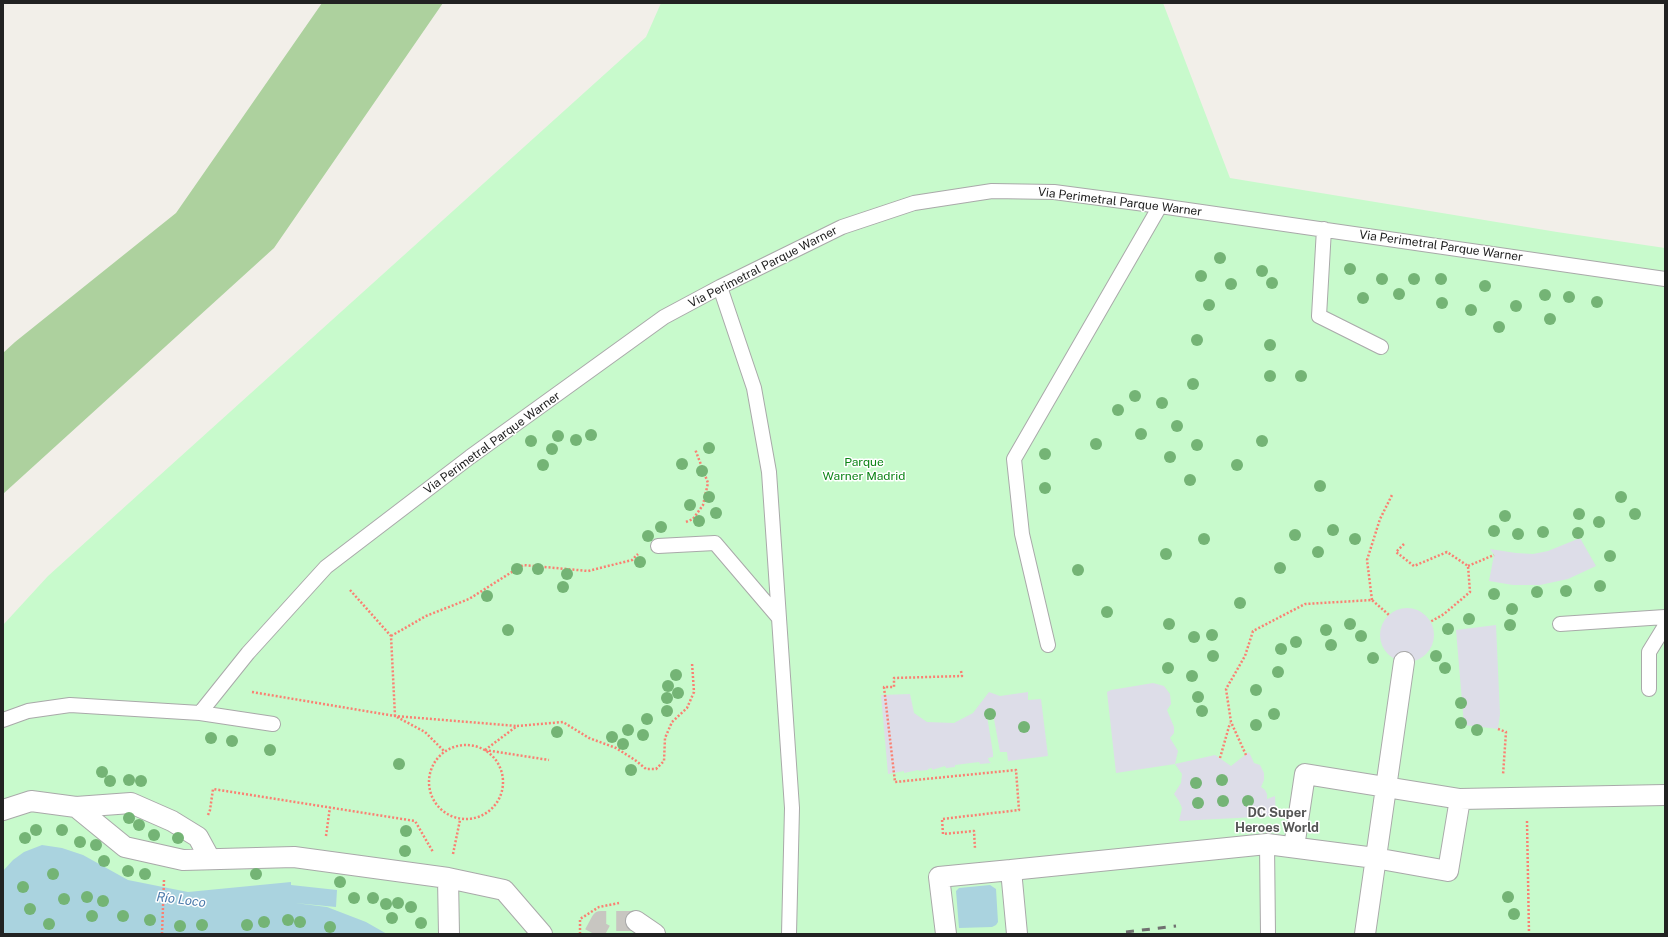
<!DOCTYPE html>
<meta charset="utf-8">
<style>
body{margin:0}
#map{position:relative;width:1668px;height:937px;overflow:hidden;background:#f2efe9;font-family:"Public Sans",sans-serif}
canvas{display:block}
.frame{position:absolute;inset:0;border:4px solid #222;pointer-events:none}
</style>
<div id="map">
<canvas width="1668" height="937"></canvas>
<div class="frame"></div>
</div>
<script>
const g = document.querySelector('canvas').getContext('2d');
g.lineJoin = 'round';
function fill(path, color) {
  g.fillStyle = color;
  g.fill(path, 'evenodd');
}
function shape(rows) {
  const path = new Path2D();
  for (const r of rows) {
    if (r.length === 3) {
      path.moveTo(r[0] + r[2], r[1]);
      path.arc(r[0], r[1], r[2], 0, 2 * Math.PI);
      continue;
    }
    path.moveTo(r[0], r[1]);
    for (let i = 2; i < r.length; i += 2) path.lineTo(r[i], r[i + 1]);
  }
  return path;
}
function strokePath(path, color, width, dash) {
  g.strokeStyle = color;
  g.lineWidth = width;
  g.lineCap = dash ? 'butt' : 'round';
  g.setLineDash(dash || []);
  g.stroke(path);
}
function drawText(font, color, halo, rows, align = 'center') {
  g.font = font + ' "Public Sans",sans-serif';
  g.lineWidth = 3;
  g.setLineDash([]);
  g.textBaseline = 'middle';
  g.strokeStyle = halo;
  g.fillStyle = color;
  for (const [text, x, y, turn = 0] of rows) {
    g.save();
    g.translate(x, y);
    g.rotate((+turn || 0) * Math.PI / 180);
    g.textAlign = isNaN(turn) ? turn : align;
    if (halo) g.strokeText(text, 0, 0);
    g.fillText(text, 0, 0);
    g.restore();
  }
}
fill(shape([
 [322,3,443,3,274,248,3,494,3,353,15,342,176,213]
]), '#add19e');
fill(shape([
 [661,3,1163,3,1230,178,1557,232,1665,248,1665,934,3,934,3,625,48,576,646,37]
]), '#c8facc');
fill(shape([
 [1580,538,1596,566,1568,579,1540,585,1513,585,1489,581,1494,555,1490,549,1516,553,1533,554,1548,551],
 [1407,635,27],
 [1496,625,1500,714,1498,729,1464,725,1456,630],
 [1153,683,1164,686,1170,694,1171,704,1167,710,1174,727,1174,733,1170,738,1178,751,1175,764,1215,755,1231,766,1249,752,1254,763,1260,765,1264,773,1264,780,1261,787,1265,790,1267,794,1267,799,1275,796,1276,816,1179,821,1182,808,1179,801,1174,794,1181,783,1182,774,1175,764,1116,773,1107,692,1111,690],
 [989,692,1000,696,1028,692,1028,700,1041,699,1048,756,1008,761,1007,752,1000,752,992,708,987,716,993,753,993,757,988,758,989,761,991,763,980,764,979,762,955,765,955,767,946,768,945,766,932,770,932,768,928,769,928,770,919,771,918,770,904,773,904,771,888,774,881,695,910,694,914,713,927,722,954,723,973,713]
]), '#dddde8');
fill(shape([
 [42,845,62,848,83,855,128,880,188,892,291,882,291,885,337,890,336,907,295,903,327,907,366,922,387,934,3,934,3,871,13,860,24,852],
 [990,885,996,889,998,922,996,925,992,927,959,928,956,891,959,888]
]), '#aad3df');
strokePath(shape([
 [594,934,601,921,636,921]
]), '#c8c6c1', 20, [20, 10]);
const service = shape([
 [1324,229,1319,316,1381,347],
 [720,287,754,388,769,472,792,808,789,934],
 [658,546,715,543,779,618],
 [1560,624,1665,617],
 [1048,645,1022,534,1014,459,1160,206],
 [1649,689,1649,652,1665,626],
 [200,713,273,724],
 [3,720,28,711,70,705,200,713,248,653,326,567,470,457,664,317,720,287,842,227,914,203,992,191,1054,192,1160,206,1665,279],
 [1267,844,1268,934]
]);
const pedestrian = shape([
 [1460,799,1665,795],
 [76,807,131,803,172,821,198,837,210,859],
 [3,810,31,801,76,807,125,847,183,860,294,857,448,878,504,890,542,934],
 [1011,870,1267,844,1375,858,1448,871,1460,799,1305,774,1294,847],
 [448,878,449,934],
 [636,921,655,934],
 [946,934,939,877,1011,870,1017,934],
 [1365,934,1404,662]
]);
strokePath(service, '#a9a9a9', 16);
strokePath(pedestrian, '#a9a9a9', 22);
strokePath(shape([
 [686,522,693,519,703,505,708,483,695,449],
 [1404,544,1396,552,1414,566,1447,552,1468,566,1470,592,1444,614,1430,622],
 [1468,566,1494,555],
 [350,590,391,636,395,716,425,732,445,752],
 [1372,600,1367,560,1380,519,1392,495],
 [391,636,426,616,469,599,523,565,588,571,632,560,638,554],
 [961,671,962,676,894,678,894,687,884,687,895,782,1016,770,1019,810,942,819,943,834,974,831,975,849],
 [252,692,395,716,517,726],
 [1498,729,1506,732,1503,775],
 [466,782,37],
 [485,750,517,726,563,722,589,738,616,748,635,760,646,769,656,769,664,761,665,738,672,722,687,708,694,692,692,663],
 [485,750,549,760],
 [1246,755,1231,722,1226,689,1245,656,1253,631,1305,604,1372,600,1389,615],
 [1220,758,1230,723],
 [208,815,210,810,213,789,415,821,433,852],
 [1527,821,1529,934],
 [326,836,330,807],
 [453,854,460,820],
 [162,934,164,880],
 [580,934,580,919,599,907,619,903]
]), '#fa8072', 2.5, [2, 2]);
strokePath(service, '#fff', 14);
strokePath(pedestrian, '#fff', 20);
strokePath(shape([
 [1126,932,1176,926]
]), '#707070', 3, [8, 8]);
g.fillStyle = '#74b475';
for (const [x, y] of [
 [1220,258],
 [1350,269],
 [1262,271],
 [1201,276],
 [1382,279],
 [1414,279],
 [1441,279],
 [1272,283],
 [1231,284],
 [1485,286],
 [1399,294],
 [1545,295],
 [1569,297],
 [1363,298],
 [1597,302],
 [1442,303],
 [1209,305],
 [1516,306],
 [1471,310],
 [1550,319],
 [1499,327],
 [1197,340],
 [1270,345],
 [1270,376],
 [1301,376],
 [1193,384],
 [1135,396],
 [1162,403],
 [1118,410],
 [1177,426],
 [1141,434],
 [591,435],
 [558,436],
 [576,440],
 [531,441],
 [1262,441],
 [1096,444],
 [1197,445],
 [709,448],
 [552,449],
 [1045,454],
 [1170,457],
 [682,464],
 [543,465],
 [1237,465],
 [702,471],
 [1190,480],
 [1320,486],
 [1045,488],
 [709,497],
 [1621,497],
 [690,505],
 [716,513],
 [1579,514],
 [1635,514],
 [1505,516],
 [699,521],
 [1599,522],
 [661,527],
 [1333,530],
 [1494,531],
 [1543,532],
 [1578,533],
 [1518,534],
 [1295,535],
 [648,536],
 [1204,539],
 [1355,539],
 [1318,552],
 [1166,554],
 [1610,556],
 [640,562],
 [1280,568],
 [517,569],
 [538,569],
 [1078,570],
 [567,574],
 [1600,586],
 [563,587],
 [1566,591],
 [1537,592],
 [1494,594],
 [487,596],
 [1240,603],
 [1512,609],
 [1107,612],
 [1469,619],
 [1169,624],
 [1350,624],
 [1510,625],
 [1448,629],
 [508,630],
 [1326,630],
 [1212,635],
 [1361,636],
 [1194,637],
 [1296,642],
 [1331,645],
 [1281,649],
 [1213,656],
 [1436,656],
 [1373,658],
 [1168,668],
 [1445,668],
 [1278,672],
 [676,675],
 [1192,676],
 [668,686],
 [1256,690],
 [678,693],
 [1198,697],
 [667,698],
 [1461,703],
 [667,711],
 [1202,711],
 [990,714],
 [1274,714],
 [647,719],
 [1461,723],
 [1256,725],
 [1024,727],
 [628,730],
 [1477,730],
 [557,732],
 [643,735],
 [612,737],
 [211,738],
 [232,741],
 [623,744],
 [270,750],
 [399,764],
 [631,770],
 [102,772],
 [129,780],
 [1222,780],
 [110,781],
 [141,781],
 [1196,783],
 [1223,801],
 [1248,801],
 [1198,803],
 [129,818],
 [139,825],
 [36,830],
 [62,830],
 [406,831],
 [154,835],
 [25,838],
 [178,838],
 [80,842],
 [96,845],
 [405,851],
 [104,861],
 [128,871],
 [53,874],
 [145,874],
 [256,874],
 [340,882],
 [23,887],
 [87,897],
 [1508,897],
 [354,898],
 [373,898],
 [64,899],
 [103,901],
 [398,903],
 [386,904],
 [411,907],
 [30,909],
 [1514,914],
 [92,916],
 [123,916],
 [392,918],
 [150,920],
 [288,920],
 [264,922],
 [300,922],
 [421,923],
 [49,924],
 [202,925],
 [247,925],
 [180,926],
 [330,927]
]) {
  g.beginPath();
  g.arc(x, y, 6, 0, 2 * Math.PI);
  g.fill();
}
drawText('12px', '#222', '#fff', [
 ["Via Perimetral Parque Warner",1120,202,7],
 ["Via Perimetral Parque Warner",1441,246,8],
 ["Via Perimetral Parque Warner",763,267,-27],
 ["Via Perimetral Parque Warner",492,443,-36]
]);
drawText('12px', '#0c8416', '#fff', [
 ["Parque",864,462],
 ["Warner Madrid",864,476]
]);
drawText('bold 13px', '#555', '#fff', [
 ["DC Super",1277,813],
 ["Heroes World",1277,828]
]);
drawText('italic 13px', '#4a7aab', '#fff', [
 ["Río Loco",181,900,7]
]);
</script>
